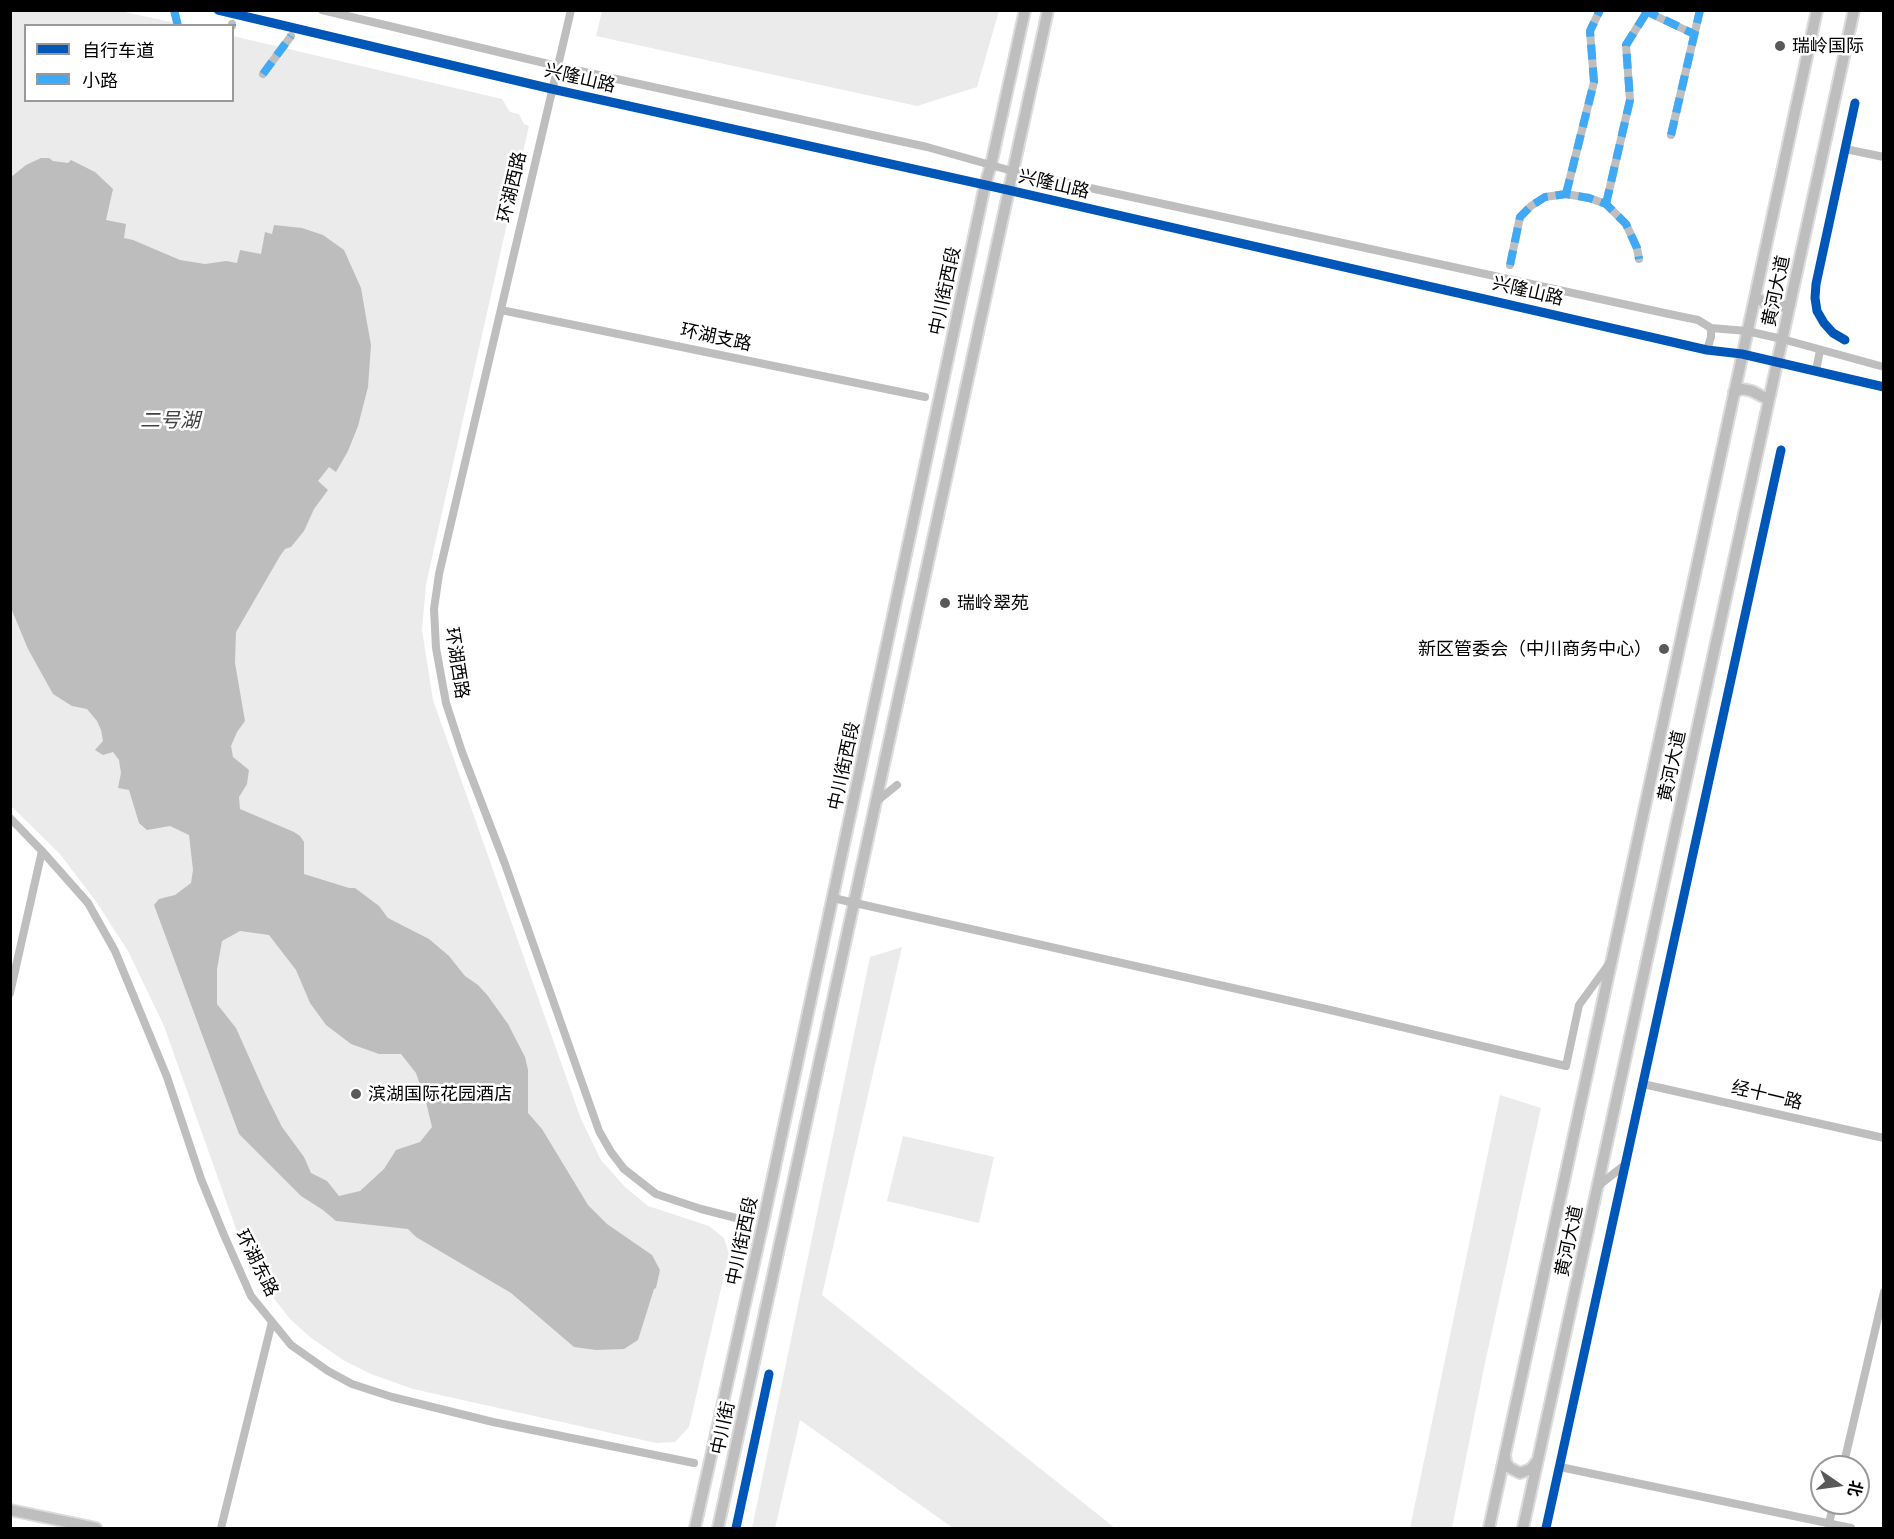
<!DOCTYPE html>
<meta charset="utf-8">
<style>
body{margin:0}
#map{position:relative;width:1894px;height:1539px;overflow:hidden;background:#fff;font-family:Lato,"Noto Sans SC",sans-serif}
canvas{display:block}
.frame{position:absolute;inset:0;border:12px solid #000;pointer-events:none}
.legend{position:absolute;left:24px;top:24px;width:210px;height:78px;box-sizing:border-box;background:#fff;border:2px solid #999;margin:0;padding:8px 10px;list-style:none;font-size:18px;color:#000}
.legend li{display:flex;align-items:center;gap:12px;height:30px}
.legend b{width:30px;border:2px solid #999}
.north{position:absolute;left:1810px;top:1455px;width:60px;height:60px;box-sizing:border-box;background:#fff;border:2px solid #999;border-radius:50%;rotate:103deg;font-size:16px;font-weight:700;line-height:24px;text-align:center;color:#000}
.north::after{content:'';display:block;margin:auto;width:21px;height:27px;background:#595959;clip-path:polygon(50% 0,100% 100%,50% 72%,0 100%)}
</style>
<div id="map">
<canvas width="1894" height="1539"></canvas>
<div class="frame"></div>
<ul class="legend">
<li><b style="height:8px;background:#0057b8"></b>自行车道</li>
<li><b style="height:8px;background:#3fa9f5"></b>小路</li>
</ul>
<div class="north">北</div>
</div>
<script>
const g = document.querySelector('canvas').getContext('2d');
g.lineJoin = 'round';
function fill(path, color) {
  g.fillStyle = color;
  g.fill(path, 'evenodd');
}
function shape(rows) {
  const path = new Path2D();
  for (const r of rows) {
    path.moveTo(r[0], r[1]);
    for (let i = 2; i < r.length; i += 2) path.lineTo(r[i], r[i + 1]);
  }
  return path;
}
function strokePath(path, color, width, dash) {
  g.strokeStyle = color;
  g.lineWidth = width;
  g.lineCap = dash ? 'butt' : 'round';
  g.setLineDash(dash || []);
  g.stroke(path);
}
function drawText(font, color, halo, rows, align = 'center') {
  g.font = font + ' Lato,"Noto Sans SC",sans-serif';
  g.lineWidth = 5;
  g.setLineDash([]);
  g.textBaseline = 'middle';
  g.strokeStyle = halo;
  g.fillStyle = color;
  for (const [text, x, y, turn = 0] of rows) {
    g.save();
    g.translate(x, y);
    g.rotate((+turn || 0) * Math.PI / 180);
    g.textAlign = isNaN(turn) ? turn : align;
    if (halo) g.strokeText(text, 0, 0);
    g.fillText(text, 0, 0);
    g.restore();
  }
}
fill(shape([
 [10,11,120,11,185,25,26,26,26,100,232,100,233,36,502,99,510,112,519,114,524,124,529,126,437,535,426,585,422,630,433,700,581,1119,601,1160,625,1187,648,1206,709,1226,724,1238,729,1254,689,1427,675,1442,656,1443,413,1389,371,1374,343,1360,310,1337,290,1319,265,1287,236,1229,164,1026,128,951,95,900,59,853,11,806],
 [602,11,602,10,999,11,977,87,917,106,596,36],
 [902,947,822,1295,1115,1528,953,1528,800,1420,775,1528,752,1528,870,957],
 [1500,1095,1541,1108,1485,1363,1452,1528,1410,1528],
 [903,1136,994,1157,979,1223,887,1201]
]), '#ebebeb');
fill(shape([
 [41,158,49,158,53,161,68,163,71,160,95,172,113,189,106,220,126,224,124,238,133,240,180,260,205,264,226,261,237,263,240,250,261,254,265,232,272,234,274,225,302,228,323,235,344,250,361,288,366,317,371,345,368,387,358,426,348,451,336,472,329,467,318,481,328,490,314,509,304,531,291,547,285,549,280,556,236,632,235,663,245,721,237,732,231,746,233,757,249,770,247,784,239,797,240,809,294,832,300,836,304,842,304,874,349,888,355,888,379,906,388,918,429,939,449,956,465,976,478,985,488,996,508,1024,525,1057,528,1070,528,1113,542,1129,588,1205,607,1224,652,1255,660,1270,656,1288,654,1289,638,1340,624,1349,596,1350,574,1347,511,1293,416,1237,408,1229,336,1221,323,1210,301,1196,239,1134,154,905,159,899,175,895,191,883,193,870,189,835,170,826,147,830,139,823,129,790,118,788,121,773,119,760,113,752,103,755,95,750,103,741,101,730,97,721,87,709,72,706,53,694,28,649,11,608,11,177,26,165],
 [240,931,269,935,296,970,310,1003,326,1025,351,1044,379,1054,401,1054,416,1073,426,1102,432,1127,420,1142,396,1150,384,1169,360,1191,339,1196,327,1181,311,1173,304,1157,282,1127,265,1093,236,1028,217,1004,217,969,222,941]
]), '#bdbdbd');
const major = shape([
 [1755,297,1766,303,1779,307,1790,305],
 [1734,392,1742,389,1752,391,1769,400],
 [1505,1455,1506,1463,1510,1468,1520,1473,1531,1469,1537,1461],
 [10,1510,96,1528],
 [695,1528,763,1223,985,185,991,165,1025,10],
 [718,1528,1048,10],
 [1489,1528,1817,10],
 [1523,1528,1854,10]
]);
strokePath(major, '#dbdbdb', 14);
strokePath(shape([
 [174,10,178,26],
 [218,10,552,89,1008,190,1707,350,1742,354,1884,387],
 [322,10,557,66,927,147,1012,171,1669,314,1698,320,1711,328,1747,331,1782,339,1884,367],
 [571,10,439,574,434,609,436,648,446,703,462,752,505,864,599,1131,611,1152,624,1169,656,1194,701,1209,744,1220],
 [1645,11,1694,34],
 [232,26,232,24],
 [263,74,291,36],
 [1671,135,1700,10],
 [1845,149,1884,157],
 [1566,194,1594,82,1590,31,1600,10],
 [1606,204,1630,100,1626,45,1648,10],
 [1510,265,1520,217,1531,206,1545,197,1566,194,1589,198,1606,204,1626,224,1637,248,1639,259],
 [501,310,925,397],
 [1707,350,1711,337,1711,328],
 [1816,371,1820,350],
 [876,802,897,785],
 [10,818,42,851,88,903,115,951,167,1077,201,1179,224,1235,251,1296,291,1345,328,1371,352,1384,392,1397,493,1422,694,1463],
 [833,898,1326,1009,1566,1066,1579,1005,1611,961],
 [10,993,42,851],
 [1643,1084,1884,1138],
 [1598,1186,1626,1164],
 [1560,1467,1851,1528],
 [1843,1467,1884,1292],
 [1829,1523,1834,1503],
 [221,1528,272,1322]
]), '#bebebe', 8);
strokePath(major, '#bebebe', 10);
strokePath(shape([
 [174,10,178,26],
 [1644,10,1694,34],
 [232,26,232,24],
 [263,74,291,36],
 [1671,135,1700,10],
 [1566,194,1594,82,1590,31,1600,10],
 [1606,204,1630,100,1626,45,1648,10],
 [1510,265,1520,217,1531,206,1545,197,1566,194,1589,198,1606,204,1626,224,1637,248,1639,259]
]), '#3fa9f5', 8, [15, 8]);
strokePath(shape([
 [218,10,552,89,1008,190,1707,350,1742,354,1884,387],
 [1845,340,1833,333,1824,323,1817,311,1815,298,1816,284,1855,103],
 [736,1528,769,1374],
 [1546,1528,1781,450]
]), '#0057b8', 9);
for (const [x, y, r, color] of [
 [1780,46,6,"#595959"],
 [945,603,6,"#595959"],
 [1664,649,6,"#595959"],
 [356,1094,6,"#595959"]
]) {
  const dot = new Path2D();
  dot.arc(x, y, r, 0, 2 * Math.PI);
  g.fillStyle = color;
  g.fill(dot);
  strokePath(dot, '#fff', 2);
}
drawText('18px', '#000', '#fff', [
 ["瑞岭国际",1792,46],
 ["瑞岭翠苑",957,603],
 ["新区管委会（中川商务中心）",1652,649,"right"],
 ["滨湖国际花园酒店",368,1094]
], 'left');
drawText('18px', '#000', '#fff', [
 ["兴隆山路",580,78,13],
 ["兴隆山路",1054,184,13],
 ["环湖西路",512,187,-77],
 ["中川街西段",945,291,-78],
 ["兴隆山路",1528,291,13],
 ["黄河大道",1776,291,-78],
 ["环湖支路",716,337,12],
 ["环湖西路",457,663,81],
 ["中川街西段",844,766,-78],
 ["黄河大道",1672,766,-78],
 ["经十一路",1767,1095,13],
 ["中川街西段",742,1241,-78],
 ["黄河大道",1569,1241,-78],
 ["环湖东路",257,1263,63],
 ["中川街",723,1428,-78]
]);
drawText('italic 20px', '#424242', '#fff', [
 ["二号湖",170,421]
]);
</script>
